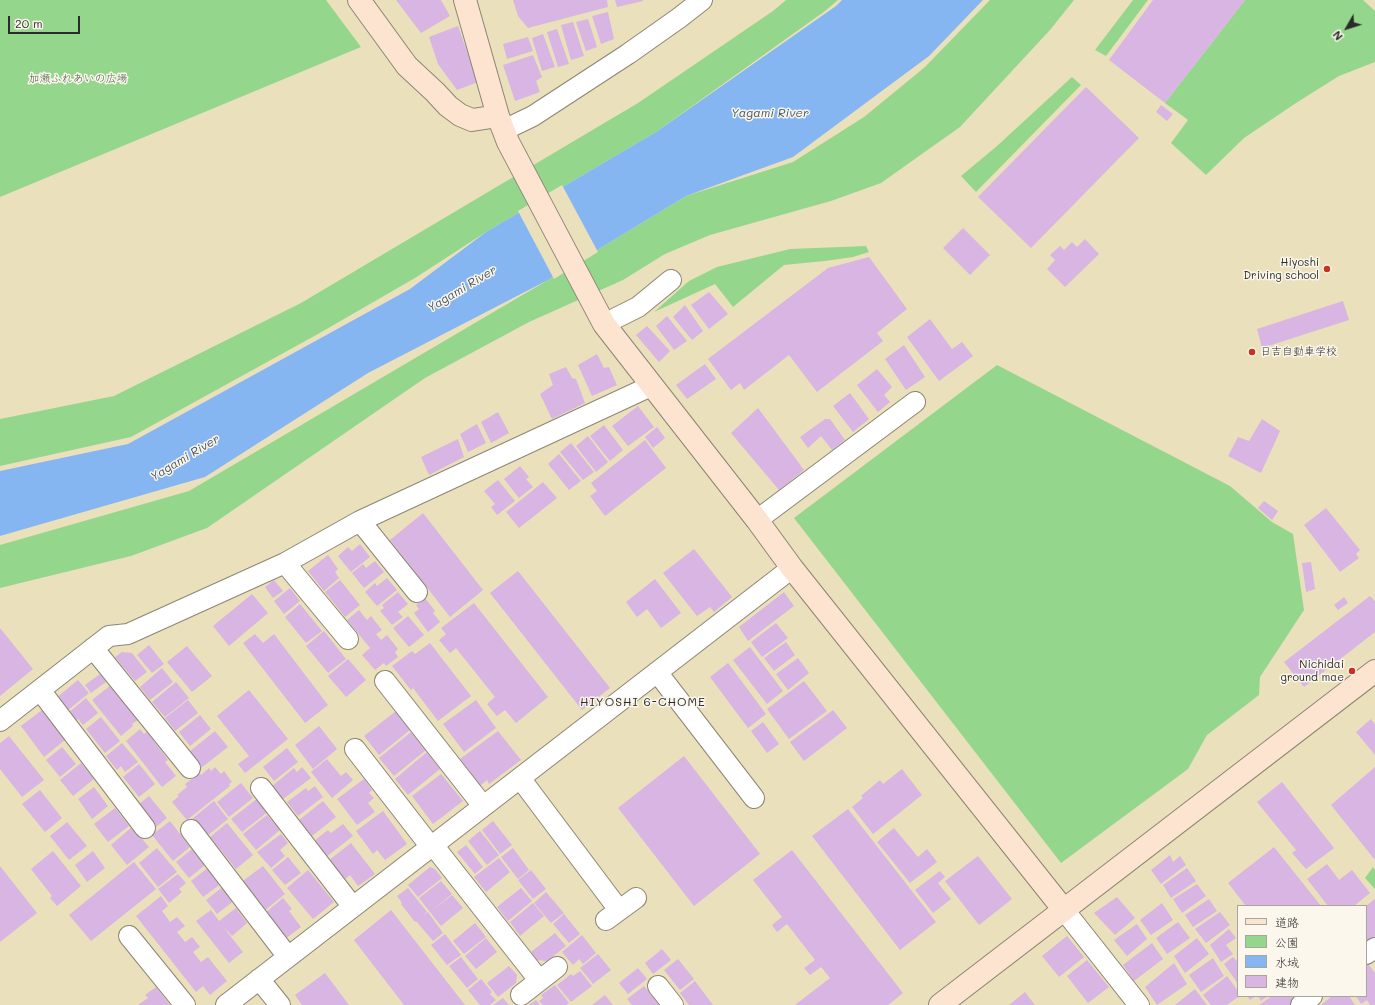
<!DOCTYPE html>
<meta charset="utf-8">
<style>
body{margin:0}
#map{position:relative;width:1375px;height:1005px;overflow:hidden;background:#ebe0bc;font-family:Mali,"Klee One",sans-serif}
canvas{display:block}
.legend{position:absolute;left:1237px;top:905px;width:130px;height:92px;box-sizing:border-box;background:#fbf7ec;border:1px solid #a8a59f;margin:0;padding:5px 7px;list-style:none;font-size:12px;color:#2b2b2b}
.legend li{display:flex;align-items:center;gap:8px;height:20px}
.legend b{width:20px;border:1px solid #a8a59f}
.north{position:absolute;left:1327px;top:8px;width:40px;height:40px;-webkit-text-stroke:3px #fbf7ec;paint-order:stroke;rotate:231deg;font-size:11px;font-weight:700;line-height:16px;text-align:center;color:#2b2b2b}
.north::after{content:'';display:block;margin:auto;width:14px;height:18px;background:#2b2b2b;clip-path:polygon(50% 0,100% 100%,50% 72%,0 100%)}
.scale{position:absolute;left:8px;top:16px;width:72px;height:18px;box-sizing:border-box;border:2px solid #2b2b2b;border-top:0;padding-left:5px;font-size:12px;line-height:14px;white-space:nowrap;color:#2b2b2b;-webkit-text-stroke:3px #fbf7ec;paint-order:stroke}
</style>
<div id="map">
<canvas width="1375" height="1005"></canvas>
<ul class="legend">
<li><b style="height:5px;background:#fde4d1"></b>道路</li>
<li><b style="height:11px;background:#95d68d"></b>公園</li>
<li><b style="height:11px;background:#86b6f2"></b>水域</li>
<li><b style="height:11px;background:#d8b5e2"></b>建物</li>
</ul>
<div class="north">N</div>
<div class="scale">20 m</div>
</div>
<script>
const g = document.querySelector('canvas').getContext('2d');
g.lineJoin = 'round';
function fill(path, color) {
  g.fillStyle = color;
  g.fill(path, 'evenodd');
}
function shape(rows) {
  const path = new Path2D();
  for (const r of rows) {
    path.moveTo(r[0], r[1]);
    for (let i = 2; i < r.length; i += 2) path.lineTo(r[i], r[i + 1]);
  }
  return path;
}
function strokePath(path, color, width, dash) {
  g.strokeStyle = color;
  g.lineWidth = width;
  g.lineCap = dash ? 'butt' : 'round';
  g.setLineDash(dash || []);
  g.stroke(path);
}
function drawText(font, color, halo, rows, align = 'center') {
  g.font = font + ' Mali,"Klee One",sans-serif';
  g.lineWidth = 3;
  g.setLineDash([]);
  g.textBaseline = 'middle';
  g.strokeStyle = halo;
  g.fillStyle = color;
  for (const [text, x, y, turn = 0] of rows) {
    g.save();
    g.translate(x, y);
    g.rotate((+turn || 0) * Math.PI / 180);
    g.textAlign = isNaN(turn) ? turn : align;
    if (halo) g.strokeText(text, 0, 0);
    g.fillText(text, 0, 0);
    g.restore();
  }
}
fill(shape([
 [0,0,326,0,361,47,0,197],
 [786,0,838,0,825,11,656,132,486,232,415,278,318,334,131,437,0,466,0,419,114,396,301,303,638,103,773,11],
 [990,0,1074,0,1050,30,960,127,881,183,831,201,710,235,665,254,623,280,529,322,425,378,207,528,131,556,0,588,0,545,189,491,548,280,686,196,793,162,864,117,925,67],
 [1133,0,1148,0,1106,56,1095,50],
 [1245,0,1363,0,1375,11,1375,62,1339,76,1296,103,1244,138,1206,175,1171,143,1188,120,1165,103],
 [1072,77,1081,85,976,192,961,176,997,146],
 [866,246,869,252,853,257,825,261,784,265,733,307,715,284,654,312,689,281,717,267,790,249],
 [997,365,1230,486,1272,522,1293,534,1304,610,1260,677,1259,695,1207,735,1188,769,1061,863,794,518],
 [1373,867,1375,870,1375,889,1365,878]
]), '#95d68d');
fill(shape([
 [842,0,983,0,929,56,793,157,686,196,548,280,368,373,205,477,0,536,0,471,128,444,410,289,486,232,656,132,836,6]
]), '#86b6f2');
fill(shape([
 [562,185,598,252,554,279,518,211]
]), '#ebe0bc');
fill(shape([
 [396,0,441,0,450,16,421,33],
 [513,0,607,0,608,7,528,28,518,16],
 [615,0,643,0,643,1,617,7],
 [1153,0,1245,0,1165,103,1109,60],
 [608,12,614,39,601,44,592,16],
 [588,19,597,47,586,51,576,22],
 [573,22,584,56,571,60,561,25],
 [458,26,478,82,457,90,438,64,429,37],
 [557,29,569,64,558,67,547,32],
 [543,34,555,67,542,71,532,38],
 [528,37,533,51,507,59,503,44],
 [533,55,542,77,536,81,540,92,515,101,503,65],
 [1086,87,1139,138,1031,248,978,197],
 [1161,105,1173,114,1167,121,1156,112],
 [963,228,990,255,970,275,943,248],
 [1085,239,1099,254,1065,287,1047,269,1055,260,1050,255,1060,246,1064,250,1072,242,1077,247],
 [869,257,907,309,877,333,883,341,817,392,789,355,744,390,740,383,731,390,708,359,828,268],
 [709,292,728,314,709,329,691,305],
 [1343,301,1349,320,1262,348,1257,329],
 [685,305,703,331,692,340,673,317],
 [667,316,687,341,674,350,656,326],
 [930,319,952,349,962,342,973,356,939,381,907,337],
 [647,326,670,351,659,362,636,335],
 [904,345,925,377,906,390,885,359],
 [597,354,604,368,609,367,617,385,592,396,578,365],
 [705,364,716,379,687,399,676,385],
 [566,367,572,378,576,379,585,403,552,419,540,394,553,385,549,374],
 [877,369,892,387,884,395,890,402,878,412,857,385],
 [850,393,869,419,853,432,833,406],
 [638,406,654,427,628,446,612,426],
 [758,408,804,470,779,490,731,433],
 [498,412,509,433,491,443,481,422],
 [825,419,830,419,845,440,832,450,821,436,808,448,800,437],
 [1262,419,1280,431,1261,473,1228,456,1238,437,1249,441],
 [477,424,486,443,468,452,460,434],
 [604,425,623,450,610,461,590,436],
 [657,427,665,438,653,448,645,437],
 [588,436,608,462,596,472,576,446],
 [458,439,464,457,429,475,421,457],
 [645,440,666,468,605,516,590,496,597,491,591,483],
 [571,443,594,472,583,480,560,452],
 [559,454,581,481,569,490,548,464],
 [520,466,529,477,526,479,533,487,519,498,504,479],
 [498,480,515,501,497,515,491,507,495,504,484,491],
 [543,482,557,498,519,528,506,512],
 [1264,501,1278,511,1272,520,1258,508],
 [1326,508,1360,550,1356,554,1359,558,1340,572,1304,525],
 [423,513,483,590,450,617,390,540],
 [360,544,370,557,351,572,338,556,348,547,352,551],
 [694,549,732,597,714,612,710,607,697,616,663,573],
 [328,555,338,569,335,572,339,578,324,591,308,571],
 [375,561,384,572,364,588,352,573,363,564,366,568],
 [1311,562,1315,589,1306,592,1302,563],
 [518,571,610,688,582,710,490,593],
 [387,578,397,590,377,606,365,592,375,583,377,586],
 [655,579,681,613,661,628,647,609,637,617,626,602],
 [274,580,283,591,273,598,265,587],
 [340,580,360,605,345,617,325,592],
 [290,588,300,601,284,614,274,601],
 [398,592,408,604,398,612,403,617,392,625,380,611,384,608,382,605],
 [784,592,794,606,748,641,739,627],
 [252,594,268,613,229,646,213,626],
 [1370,596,1375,601,1375,632,1304,687,1284,662],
 [1344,597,1348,603,1338,610,1334,605],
 [425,598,435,611,433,613,440,622,428,632,414,613,419,609,416,605],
 [474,603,548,697,516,723,505,710,497,716,487,704,495,697,456,648,450,653,439,640,446,634,441,628],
 [300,604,322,631,306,643,285,617],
 [359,610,367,620,371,616,382,630,376,634,381,640,387,635,398,649,395,652,398,657,386,666,384,663,375,670,362,655,370,648,347,620],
 [408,616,424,635,409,647,393,628],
 [776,623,788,638,762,657,751,642],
 [0,628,33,669,0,696],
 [324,631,346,659,328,673,306,646],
 [255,634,263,643,274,634,328,705,305,723,243,643],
 [786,642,795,655,774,671,764,658],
 [430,643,471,696,438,721,413,688,411,690,392,666,412,651,415,654],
 [149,645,164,664,152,673,137,655],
 [187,646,212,676,192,692,167,662],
 [750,647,783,691,767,704,733,660],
 [122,652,132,653,147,672,135,681,115,657],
 [798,658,809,673,788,690,776,674],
 [348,659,366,680,346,697,328,676],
 [728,663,766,714,748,728,710,677],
 [162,668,173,682,150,700,140,687],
 [100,674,106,682,91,693,85,685],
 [78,680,89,693,67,711,56,698],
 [804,681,827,711,789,739,767,709],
 [176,682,189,698,165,717,152,702],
 [111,685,138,720,132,724,133,726,121,736,92,700],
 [249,690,288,739,245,773,238,764,249,756,217,716],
 [86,698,98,713,83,725,78,719,75,721,68,713],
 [188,700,198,713,175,731,165,718],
 [476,700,496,728,464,752,443,724],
 [42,710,65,740,44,757,21,726],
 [833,710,847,728,804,761,790,742],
 [396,711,410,730,379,755,364,736],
 [200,715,211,729,190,746,179,732],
 [101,717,120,741,105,753,86,729],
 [1371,719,1375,725,1375,755,1356,732],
 [763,722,779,744,767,753,751,731],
 [319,726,337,749,313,769,295,745],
 [140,729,144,734,147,732,168,760,165,762,176,776,162,787,126,741],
 [215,731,228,747,201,768,189,752],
 [498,731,521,760,489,784,487,780,480,786,460,759],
 [411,732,426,750,394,776,379,758],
 [9,736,44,780,22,797,0,769,0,743],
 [122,743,138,762,125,772,121,766,117,770,106,756],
 [62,747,76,764,60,777,46,760],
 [287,748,298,762,274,781,263,767],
 [427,752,440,769,408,795,395,779],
 [684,756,760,854,694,906,618,808],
 [327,759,341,776,346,772,353,780,332,798,311,772],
 [81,763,94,779,73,796,60,780],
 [139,764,155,784,139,797,123,777],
 [215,767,221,774,224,771,232,782,229,784,230,786,187,820,172,802,179,796,177,795,187,787,185,784,200,773,201,775,209,768,211,771],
 [302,767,311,778,283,799,272,786,294,768,297,772],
 [1375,767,1375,860,1331,805],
 [902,769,922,795,873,834,852,807,863,798,861,796,880,780,883,784],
 [441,774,463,801,433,824,412,796],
 [364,779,372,790,369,793,374,798,368,803,375,812,357,825,337,799],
 [1282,782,1334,848,1306,869,1292,853,1296,850,1257,802],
 [241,783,253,798,229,817,217,802],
 [315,786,323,797,298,816,287,802,306,788,308,791],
 [94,787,108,806,92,819,78,799],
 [40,790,62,818,45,832,22,804],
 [149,796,167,818,155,828,139,804],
 [258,798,269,811,242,832,231,819],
 [214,801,228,819,207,836,193,818],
 [323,801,336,817,312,836,299,820],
 [115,808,129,826,108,842,94,824],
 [848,809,936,922,900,950,812,836],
 [383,811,407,844,385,860,377,850,373,854,356,831],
 [267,815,280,830,256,850,243,834],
 [170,821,190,847,173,861,152,835],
 [493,821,512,845,500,854,482,830],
 [67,822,87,846,69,860,50,836],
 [227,823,253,855,236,869,210,837],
 [343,824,353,836,326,857,314,841,328,830,331,833],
 [132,827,149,847,127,865,111,845],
 [894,828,918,857,927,849,937,862,910,883,877,842],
 [480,831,499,855,487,865,468,841],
 [281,834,288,843,280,850,285,856,271,868,257,852],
 [351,843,375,874,358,886,350,875,344,880,329,860],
 [466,845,483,867,475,874,457,852],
 [1274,847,1321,906,1246,906,1228,883],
 [157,848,177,872,158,887,139,863],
 [513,848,529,870,518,879,501,857],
 [192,849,205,865,189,878,176,862],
 [792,850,903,993,888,1005,795,1005,830,978,821,967,810,975,804,968,815,960,787,924,777,932,772,925,782,917,753,880],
 [53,851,81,886,57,906,50,898,52,896,31,869],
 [93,851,105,868,87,882,75,865],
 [1170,855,1173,862,1180,856,1186,865,1161,884,1151,870],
 [978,856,1012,899,979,925,945,881],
 [288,857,301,873,285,885,272,870],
 [499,858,510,872,486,892,474,877],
 [134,862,156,889,91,941,69,915],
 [1327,864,1339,880,1352,870,1370,893,1354,906,1328,906,1307,879],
 [0,866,37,913,0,942],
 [263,866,285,894,263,912,240,883],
 [209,867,222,883,203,897,191,881],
 [430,867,435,869,442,878,418,897,408,885],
 [1187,868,1196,881,1171,898,1163,885],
 [308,870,334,902,313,919,287,888],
 [531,870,546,889,533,899,518,880],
 [940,871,945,877,938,883,951,899,933,913,915,890],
 [178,874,186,883,179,889,182,892,169,903,158,889],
 [441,881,452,894,430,912,419,898],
 [1197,884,1206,896,1182,913,1173,899],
 [224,886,235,900,217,914,206,900],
 [408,888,427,912,422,916,428,912,443,933,433,941,416,921,415,922,401,904,402,903,397,896],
 [521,888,532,901,508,921,497,907],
 [546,892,564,913,551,923,534,903],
 [452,895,463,908,441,926,430,912],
 [161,896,168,906,162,911,170,922,177,917,185,926,177,932,185,942,192,937,200,947,193,952,201,962,208,957,227,981,210,995,203,986,196,992,136,916],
 [1117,897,1135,918,1115,935,1094,913],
 [283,898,292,909,289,911,301,927,285,939,265,913],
 [1209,899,1217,911,1193,927,1185,915],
 [1375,899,1375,936,1366,943,1366,906],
 [533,903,544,916,520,936,510,922],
 [1162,903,1173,920,1151,935,1140,920],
 [236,908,247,923,232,936,224,928,243,952,229,963,196,921,211,910,219,921],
 [391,910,465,1005,404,1005,354,940],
 [1220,912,1230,925,1206,943,1195,929],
 [564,914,580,934,569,943,553,924],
 [1178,922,1190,938,1167,954,1156,938],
 [475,923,486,937,464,954,453,941],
 [1137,924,1147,939,1127,956,1114,940],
 [1229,929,1236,938,1226,945,1233,954,1221,962,1210,945],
 [555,933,566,946,547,961,537,960,531,952],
 [445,934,461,955,447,965,431,945],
 [582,935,596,953,583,964,579,959,573,965,562,952],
 [1067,936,1084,957,1059,977,1042,956],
 [486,938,497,952,476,969,465,956],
 [1197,938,1209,954,1185,973,1174,956],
 [1152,943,1163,959,1134,981,1123,965],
 [662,949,671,960,653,974,645,963],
 [598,954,611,970,593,984,580,968],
 [461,957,478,979,467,988,449,966],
 [1233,957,1238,962,1238,984,1224,964],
 [1213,958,1224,976,1201,992,1189,975],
 [678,959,694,979,680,990,664,970],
 [1087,960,1109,987,1088,1003,1067,976],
 [1174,963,1187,984,1157,1005,1145,987],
 [1368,964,1375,973,1375,1005,1370,1005,1367,1000,1361,1004,1356,996,1366,996,1366,966],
 [509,966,517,975,516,983,498,997,487,983],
 [638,968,647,979,628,994,619,983],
 [580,971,592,986,571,1002,557,985,571,974,573,976],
 [325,973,349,1005,302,1005,295,995],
 [1227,976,1238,991,1238,997,1227,1005,1211,1005,1203,995],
 [481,979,492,992,490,994,496,1000,490,1005,480,1005,468,990],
 [695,981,713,1005,689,1005,680,993],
 [555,985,569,1003,566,1005,543,1005,539,1001,543,998,541,995],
 [644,986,659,1005,632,1005,627,999],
 [156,987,170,1005,138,1005,148,998,145,995],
 [1195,989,1207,1005,1175,1005],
 [1025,992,1035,1005,1009,1005],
 [605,995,613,1005,592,1005],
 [1247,996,1256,996,1250,1000],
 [1258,996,1268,996,1261,1001],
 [1272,996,1291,996,1295,1003,1291,1005,1259,1005],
 [1332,996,1349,996,1355,1005,1321,1005],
 [503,998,509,1005,493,1005],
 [536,1000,540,1005,529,1005]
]), '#d8b5e2');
const street = shape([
 [504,130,533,116,628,54,679,18,702,0],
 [604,324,638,307,671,280],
 [757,520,915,402],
 [360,521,417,592],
 [285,563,348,639],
 [93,648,190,768],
 [657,672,754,798],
 [385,681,483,806],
 [40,690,145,828],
 [0,721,109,636,128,634,285,563,360,521,651,386],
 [355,749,431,847],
 [520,778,619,910],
 [261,788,353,907],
 [191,830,288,957],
 [433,845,539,980],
 [1064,910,1139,1005],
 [606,920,636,898],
 [129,936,185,1005],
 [1366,954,1375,948],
 [259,979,280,1005],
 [658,986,673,1005],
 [521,995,557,967],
 [226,1005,792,568],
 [1301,1005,1312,996]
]);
const secondary = shape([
 [359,0,407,66,435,92,448,106,460,115,472,120,498,116],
 [465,0,498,116,508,142,604,324,757,520,792,568,1064,910],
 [940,1005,1375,671]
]);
strokePath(street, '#8b8674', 22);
strokePath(secondary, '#8b8674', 24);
strokePath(street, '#fff', 20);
strokePath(secondary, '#fde4d1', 22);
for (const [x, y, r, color] of [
 [1327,269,4,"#c8321e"],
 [1252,352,4,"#c8321e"],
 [1352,671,4,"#c8321e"]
]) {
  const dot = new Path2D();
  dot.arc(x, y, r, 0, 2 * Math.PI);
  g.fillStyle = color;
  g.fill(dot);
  strokePath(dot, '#fbf7ec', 1.5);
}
drawText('11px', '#4b5e48', '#fbf7ec', [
 ["加瀬ふれあいの広場",78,79]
]);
drawText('11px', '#2b2b2b', '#fbf7ec', [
 ["Hiyoshi",1319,263],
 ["Driving school",1319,276],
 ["日吉自動車学校",1260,352,"left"],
 ["Nichidai",1344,665],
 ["ground mae",1344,678]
], 'right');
drawText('italic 12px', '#465567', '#fbf7ec', [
 ["Yagami River",770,113],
 ["Yagami River",462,289,-31],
 ["Yagami River",185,458,-31]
]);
g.letterSpacing = '1px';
drawText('12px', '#2b2b2b', '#fbf7ec', [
 ["HIYOSHI 6-CHOME",643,702]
]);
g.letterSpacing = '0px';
</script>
